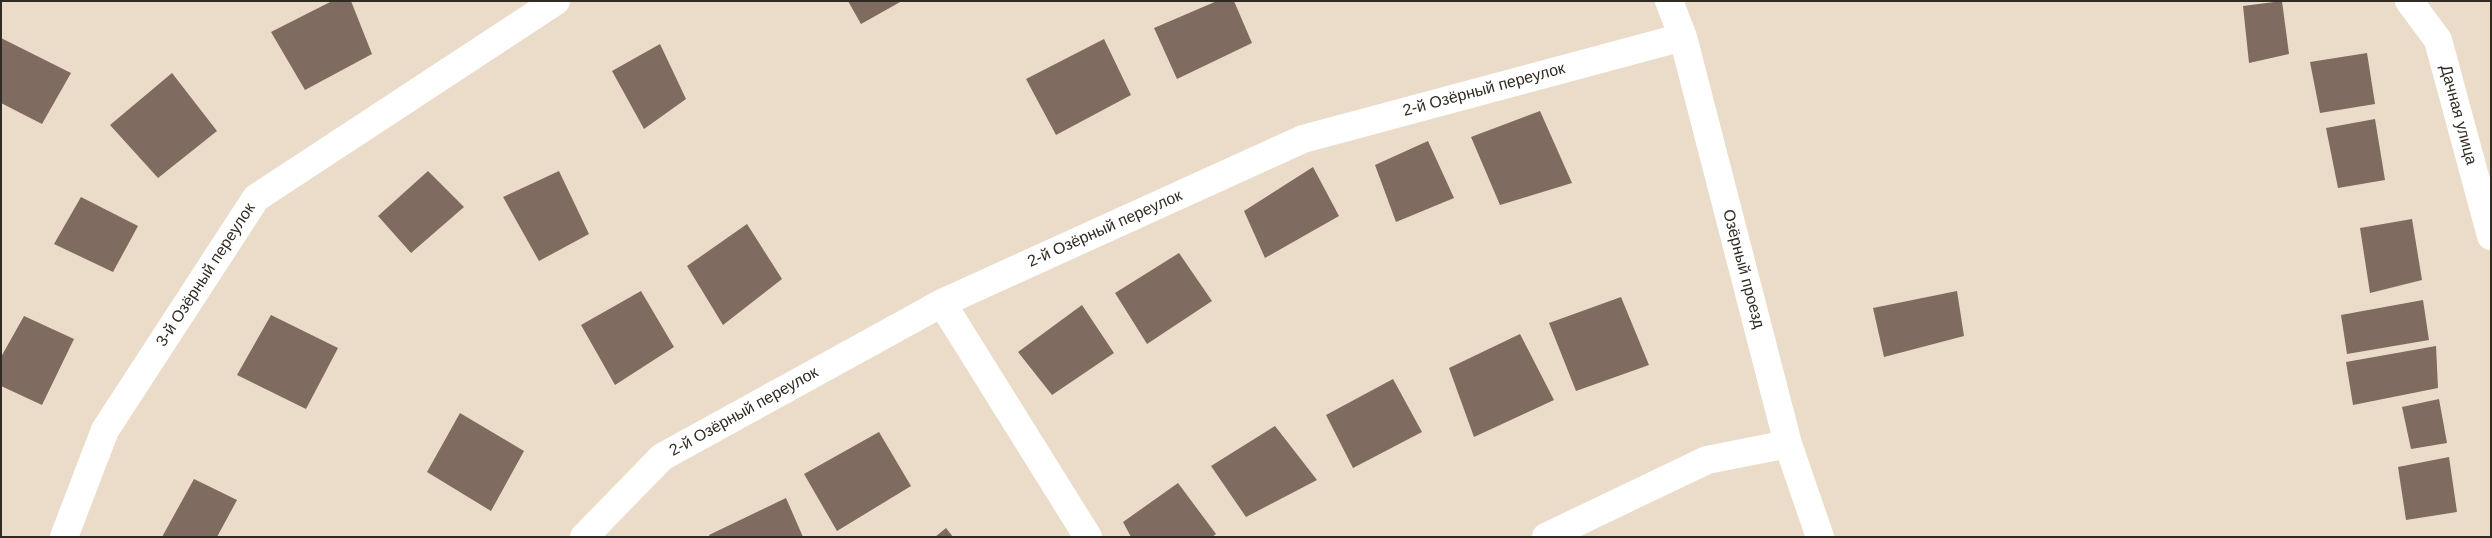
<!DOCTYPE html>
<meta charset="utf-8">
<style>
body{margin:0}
#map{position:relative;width:2492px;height:538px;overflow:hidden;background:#eadcc8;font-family:Arial,sans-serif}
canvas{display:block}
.frame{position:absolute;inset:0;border:2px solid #302b23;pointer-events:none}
</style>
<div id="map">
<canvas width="2492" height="538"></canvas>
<div class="frame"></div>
</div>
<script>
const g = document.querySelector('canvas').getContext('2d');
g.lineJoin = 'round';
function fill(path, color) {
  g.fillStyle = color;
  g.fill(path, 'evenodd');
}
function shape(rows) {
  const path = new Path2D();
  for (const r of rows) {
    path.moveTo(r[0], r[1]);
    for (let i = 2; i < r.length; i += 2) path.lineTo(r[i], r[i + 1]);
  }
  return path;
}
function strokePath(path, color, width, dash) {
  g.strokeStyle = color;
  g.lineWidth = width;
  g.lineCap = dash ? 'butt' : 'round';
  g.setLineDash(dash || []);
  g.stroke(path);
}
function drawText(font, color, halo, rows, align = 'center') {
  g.font = font + ' Arial,sans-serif';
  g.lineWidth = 5;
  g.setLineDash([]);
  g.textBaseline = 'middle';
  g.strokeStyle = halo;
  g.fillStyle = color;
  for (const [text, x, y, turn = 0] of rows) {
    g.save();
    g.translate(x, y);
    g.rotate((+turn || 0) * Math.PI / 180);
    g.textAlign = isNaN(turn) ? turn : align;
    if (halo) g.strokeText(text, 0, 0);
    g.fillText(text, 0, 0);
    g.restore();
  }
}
fill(shape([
 [332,1,351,1,372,54,305,90,271,32],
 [848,1,902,1,861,24],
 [1217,1,1234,1,1252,43,1177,79,1154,28],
 [2282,1,2289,54,2249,63,2243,6],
 [1,38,71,73,42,124,1,103],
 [1104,39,1131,95,1056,135,1026,79],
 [660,44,686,99,644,129,612,71],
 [2367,53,2375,104,2320,113,2310,62],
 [172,73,217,131,158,178,110,125],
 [1540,111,1572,183,1500,205,1471,137],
 [2375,119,2385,180,2338,188,2326,128],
 [1428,141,1454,198,1396,222,1375,165],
 [1313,167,1339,216,1265,258,1244,211],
 [428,171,464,207,411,253,378,216],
 [559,171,589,234,539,261,503,197],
 [81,197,138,226,113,272,54,244],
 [2412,219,2422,280,2370,293,2360,228],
 [747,224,782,279,723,325,687,266],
 [1179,253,1212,301,1147,344,1115,293],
 [641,291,674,347,615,385,581,325],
 [1957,291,1964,336,1884,357,1873,308],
 [1621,297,1649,365,1576,391,1549,323],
 [2423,300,2429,340,2347,354,2341,315],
 [1082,305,1114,353,1052,395,1018,352],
 [271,315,338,348,306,409,237,375],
 [24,316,74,339,42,405,1,386,1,357],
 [1520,334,1554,400,1474,437,1449,368],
 [2436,346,2438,388,2353,405,2346,362],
 [1393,379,1422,432,1353,468,1326,415],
 [2439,399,2447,443,2411,449,2402,407],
 [460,413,524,451,491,511,427,472],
 [1275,426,1317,480,1246,517,1211,466],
 [879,432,911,486,837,531,804,474],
 [2449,457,2457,512,2406,520,2398,467],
 [194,479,237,500,217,537,162,537],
 [1178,483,1216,534,1212,537,1131,537,1123,522],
 [786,498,803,537,710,537,709,535],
 [946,528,953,537,935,537]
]), '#7f6b5f');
strokePath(shape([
 [1669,1,1683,37,1788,444,1820,537],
 [2409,1,2438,40,2491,236],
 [942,303,1088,537],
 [64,537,105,430,256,198,556,1],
 [584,537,662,457,942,303,1303,139,1683,37],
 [1546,537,1707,460,1788,444]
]), '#fff', 28);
drawText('16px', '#302b23', '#fff', [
 ["2-й Озёрный переулок",1484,90,-15],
 ["Дачная улица",2458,115,75],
 ["2-й Озёрный переулок",1105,229,-24],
 ["Озёрный проезд",1743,269,75],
 ["3-й Озёрный переулок",206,275,-57],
 ["2-й Озёрный переулок",744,412,-29]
]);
</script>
